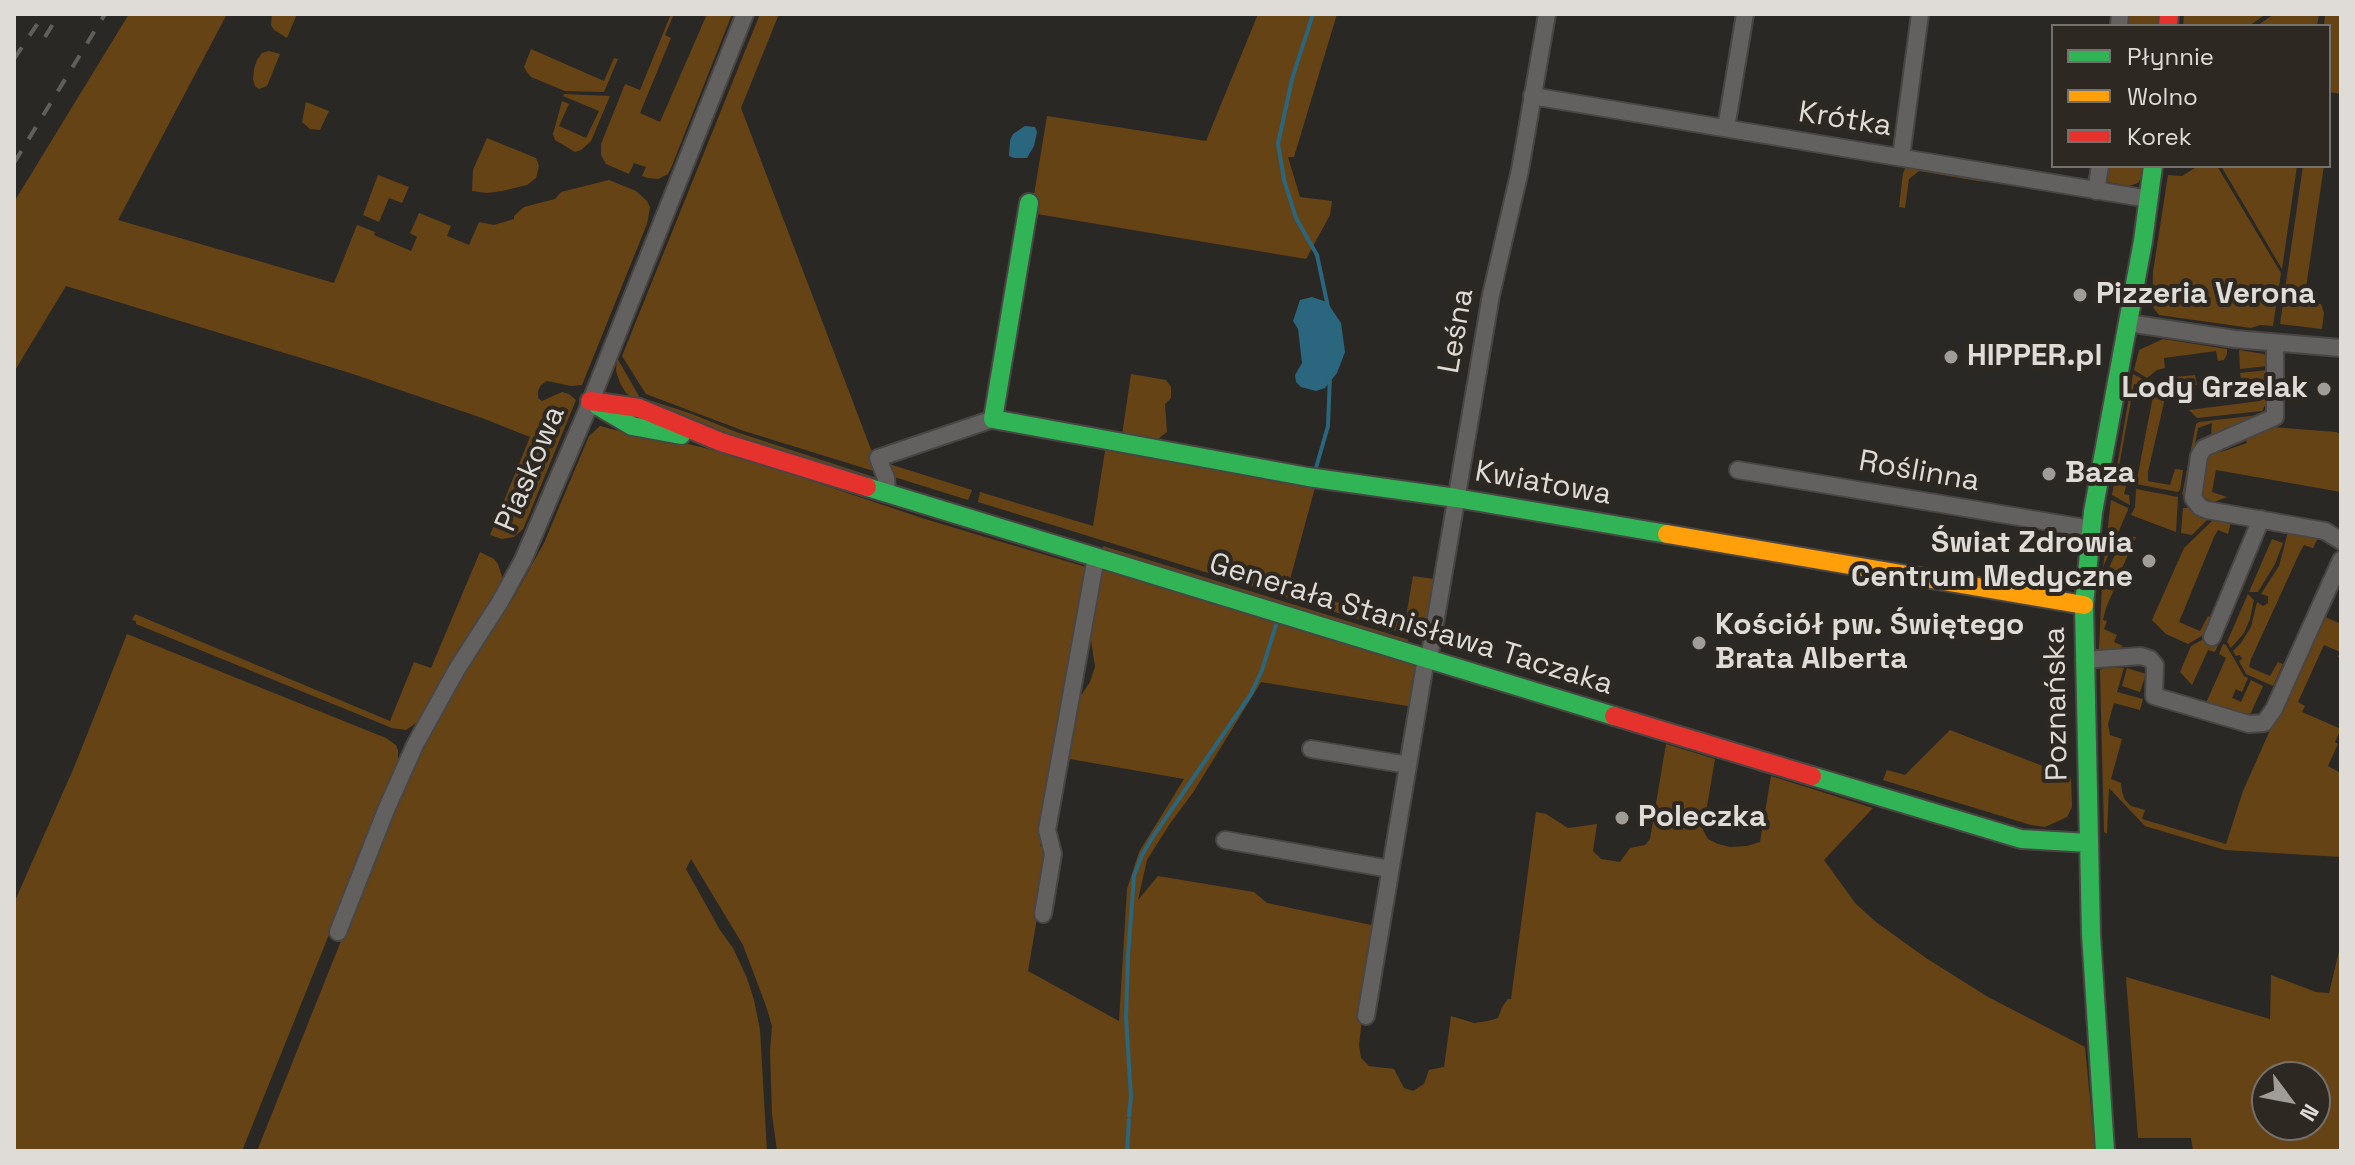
<!DOCTYPE html>
<meta charset="utf-8">
<style>
body{margin:0}
#map{position:relative;width:2355px;height:1165px;overflow:hidden;background:#2a2825;font-family:"Space Grotesk",sans-serif}
canvas{display:block}
.frame{position:absolute;inset:0;border:16px solid #dfdcd8;pointer-events:none}
.legend{position:absolute;left:2051px;top:24px;width:280px;height:144px;box-sizing:border-box;background:#2d2822;border:2px solid #74706b;margin:0;padding:10px 14px;list-style:none;font-size:24px;color:#dfdcd8}
.legend li{display:flex;align-items:center;gap:16px;height:40px}
.legend b{width:40px;border:2px solid #74706b}
.north{position:absolute;left:2251px;top:1061px;width:80px;height:80px;box-sizing:border-box;background:#2d2822;border:2px solid #74706b;border-radius:50%;rotate:122deg;font-size:22px;font-weight:700;line-height:32px;text-align:center;color:#dfdcd8}
.north::after{content:'';display:block;margin:auto;width:28px;height:36px;background:#a09d99;clip-path:polygon(50% 0,100% 100%,50% 72%,0 100%)}
</style>
<div id="map">
<canvas width="2355" height="1165"></canvas>
<div class="frame"></div>
<ul class="legend">
<li><b style="height:10px;background:#30b455"></b>Płynnie</li>
<li><b style="height:10px;background:#ff9f0a"></b>Wolno</li>
<li><b style="height:10px;background:#e5322d"></b>Korek</li>
</ul>
<div class="north">N</div>
</div>
<script>
const g = document.querySelector('canvas').getContext('2d');
g.lineJoin = 'round';
function fill(path, color) {
  g.fillStyle = color;
  g.fill(path, 'evenodd');
}
function shape(rows) {
  const path = new Path2D();
  for (const r of rows) {
    path.moveTo(r[0], r[1]);
    for (let i = 2; i < r.length; i += 2) path.lineTo(r[i], r[i + 1]);
  }
  return path;
}
function strokePath(path, color, width, dash) {
  g.strokeStyle = color;
  g.lineWidth = width;
  g.lineCap = dash ? 'butt' : 'round';
  g.setLineDash(dash || []);
  g.stroke(path);
}
function drawText(font, color, halo, rows, align = 'center') {
  g.font = font + ' "Space Grotesk",sans-serif';
  g.lineWidth = 8;
  g.setLineDash([]);
  g.textBaseline = 'middle';
  g.strokeStyle = halo;
  g.fillStyle = color;
  for (const [text, x, y, turn = 0] of rows) {
    g.save();
    g.translate(x, y);
    g.rotate((+turn || 0) * Math.PI / 180);
    g.textAlign = isNaN(turn) ? turn : align;
    if (halo) g.strokeText(text, 0, 0);
    g.fillText(text, 0, 0);
    g.restore();
  }
}
fill(shape([
 [129,14,227,14,118,220,334,283,357,225,375,232,374,235,411,251,417,237,410,233,419,213,451,226,447,236,469,245,479,222,494,225,514,219,514,216,524,207,555,199,561,192,609,180,636,191,647,201,650,207,647,224,582,385,571,386,547,381,541,385,538,391,538,398,542,401,562,392,569,394,576,400,528,517,523,529,514,537,502,539,490,535,530,437,482,418,350,373,66,286,14,372,14,202],
 [272,14,297,14,287,38,274,30,271,25],
 [671,14,674,14,665,35,671,38,640,113,660,122,707,14,732,14,671,168,668,174,658,179,648,178,642,176,646,167,634,163,629,174,606,164,601,155,601,144,625,84,640,90],
 [760,14,779,14,741,108,880,473,744,431,646,394,622,356],
 [1258,14,1337,14,1294,157,1288,157,1300,197,1332,201,1330,215,1306,259,1031,213,1047,116,1206,141],
 [2124,14,2161,14,2160,26,2123,26],
 [2184,14,2266,14,2249,26,2183,26],
 [2274,14,2319,14,2317,26,2257,26],
 [2325,14,2341,14,2341,94,2329,92,2329,26,2324,26],
 [531,49,604,81,614,58,618,59,604,92,565,91,531,77,527,72,524,67],
 [269,51,280,54,267,86,259,89,255,86,253,79,254,69,257,60,262,53],
 [564,94,610,96,591,141,581,150,575,152,555,140,553,134,562,101,569,104,559,126,586,138,599,111,563,96],
 [306,102,329,111,320,130,310,129,302,122],
 [487,138,536,158,539,166,536,178,527,185,502,191,487,193,472,191,473,170],
 [1907,165,1981,175,1984,182,1919,171,1909,179,1905,208,1899,207,1903,173],
 [2106,166,2145,166,2142,177,2138,183,2123,188,2123,185,2107,182,2105,177],
 [2198,166,2217,166,2281,273,2273,326,2260,325,2251,328,2159,315,2152,306,2153,272,2168,175,2182,176],
 [2221,166,2297,166,2282,269],
 [2303,166,2324,166,2304,301,2321,304,2324,313,2322,329,2280,324],
 [378,175,409,187,402,203,389,198,379,222,363,215],
 [2163,339,2227,349,2227,354,2224,360,2218,361,2216,351,2164,358,2165,368,2157,370,2147,378,2134,370,2139,350],
 [2239,350,2264,354,2267,358,2267,366,2240,369],
 [617,358,639,396,637,401,626,393,620,383,616,371],
 [2267,370,2265,405,2262,411,2197,418,2189,410,2260,401,2258,379,2241,379,2240,373],
 [1131,374,1166,380,1171,387,1171,398,1165,404,1167,432,1150,445,1122,435],
 [2133,374,2146,381,2144,386,2134,384,2116,483,2126,486,2124,494,2129,495,2130,505,2112,495],
 [2195,375,2197,385,2174,389,2165,398,2148,472,2148,481,2170,485,2175,469,2183,470,2180,490,2178,492,2136,484,2155,386,2165,378],
 [646,399,692,414,736,432,877,478,876,482,745,441],
 [2259,415,2260,417,2211,435,2212,423,2198,428,2186,493,2182,495,2196,424,2199,422],
 [600,426,631,434,634,431,734,455,925,519,1086,567,1040,846,1049,848,1028,971,1119,1021,1127,889,1139,852,1184,779,1064,758,1075,696,1082,694,1090,682,1095,667,1089,626,1098,572,1104,569,1418,664,1413,707,1261,682,1194,791,1169,825,1147,860,1138,900,1158,876,1254,892,1267,903,1371,925,1372,934,1359,1045,1361,1058,1369,1066,1394,1069,1404,1088,1413,1091,1424,1084,1429,1070,1444,1067,1451,1016,1474,1023,1488,1021,1498,1018,1502,1007,1508,999,1511,999,1536,812,1546,814,1568,828,1597,824,1593,851,1601,859,1620,862,1630,848,1645,845,1650,839,1666,744,1715,759,1703,830,1708,839,1718,844,1730,847,1747,846,1760,842,1771,776,1873,808,1824,860,1856,904,1876,922,1926,958,1988,997,2085,1047,2095,1151,777,1151,772,1114,770,1051,772,1026,766,1006,743,945,691,859,686,869,720,930,733,948,747,978,754,1000,760,1030,767,1151,257,1151,373,861,414,767,449,697,479,649,513,599,544,543,589,436],
 [2271,427,2336,432,2341,434,2341,492,2216,470,2212,492,2227,497,2214,502,2201,496,2206,457,2218,446,2221,452,2247,443,2245,437],
 [1106,445,1316,484,1288,587,1405,623,1413,576,1434,579,1437,580,1429,624,1416,637,978,502,980,492,1093,526],
 [889,464,972,490,968,500,891,476],
 [2136,489,2178,497,2176,532,2131,515,2135,507],
 [2111,500,2128,508,2128,510,2104,565,2102,576],
 [2183,508,2188,508,2196,515,2208,519,2192,535,2181,533],
 [2214,519,2231,522,2228,534,2218,530,2214,537,2179,622,2200,631,2208,616,2212,618,2205,634,2188,644,2166,634,2152,620,2184,548],
 [2288,532,2318,538,2313,548,2304,545,2300,552,2251,659,2249,667,2270,676,2278,662,2283,664,2273,686,2246,674,2239,661,2242,659,2240,655,2236,656,2233,651,2241,643,2251,627,2257,602,2263,606,2268,603,2268,596,2261,594,2279,566],
 [2123,536,2136,537,2119,575,2108,576,2109,568],
 [2272,539,2283,543,2275,564,2258,592,2249,592],
 [1103,546,1409,640,1405,642,1101,551],
 [480,552,494,559,498,564,502,577,500,585,442,677,419,721,406,730,392,728,136,624,136,621,132,620,135,614,390,721,414,662,431,668],
 [2109,584,2115,587,2106,608,2103,620,2107,621,2104,629,2117,635,2114,642,2123,646,2119,650,2103,651,2099,649,2102,585],
 [2248,594,2254,600,2250,619,2244,633,2231,648,2227,642],
 [2321,615,2341,624,2341,658,2338,657,2340,652,2324,645,2298,702,2305,706,2302,712,2341,729,2335,742,2338,744,2328,766,2341,773,2341,857,2225,850,2145,826,2109,788,2107,834,2104,832,2100,670,2106,667,2124,668,2117,692,2143,699,2140,710,2114,703,2108,724,2110,735,2122,739,2111,779,2121,783,2122,792,2125,800,2131,806,2145,810,2142,819,2226,844,2243,791],
 [127,634,386,738,396,745,398,750,398,763,242,1151,14,1151,14,903,75,765],
 [2207,637,2219,643,2215,652,2208,650,2192,685,2180,672,2191,646],
 [2223,644,2226,645,2244,676,2248,678,2242,692,2236,689,2232,698,2241,702,2251,680,2263,686,2251,713,2247,715,2206,703,2226,658,2219,654],
 [2127,668,2146,674,2140,692,2122,686],
 [1950,730,2071,777,2072,807,2067,817,2045,827,2031,825,1883,780,1887,770,1905,775],
 [2341,943,2341,1151,2193,1151,2191,1138,2138,1138,2126,977,2270,1019,2271,975,2316,992,2329,993],
 [2315,1077,2315,1125,2267,1125,2267,1077]
]), '#664315');
fill(shape([
 [1025,126,1035,127,1037,132,1034,146,1027,158,1014,158,1009,156,1010,140,1013,134],
 [1312,297,1327,302,1341,323,1345,352,1337,373,1325,388,1316,391,1301,387,1296,382,1295,375,1302,363,1298,329,1293,321,1300,300]
]), '#2a667d');
strokePath(shape([
 [1313,14,1292,79,1278,144,1284,180,1296,218,1317,255,1328,307],
 [1316,468,1328,426,1330,376],
 [1129,1116,1131,1097,1126,1017,1128,956,1134,876,1142,855,1152,838,1251,694,1262,670,1276,625],
 [1127,1151,1129,1120]
]), '#2a667d', 4);
const street = shape([
 [2119,26,2120,14],
 [1532,96,2149,199],
 [1726,128,1745,14],
 [1901,157,1920,14],
 [2096,191,2100,166],
 [2128,323,2235,339,2341,348],
 [2275,344,2275,417,2204,448,2199,456,2193,498,2200,507,2207,510,2325,531,2341,541],
 [1738,470,2091,529],
 [887,493,886,478,878,458,993,419],
 [2212,637,2261,519],
 [1429,659,1491,295,1520,170,1547,14],
 [2084,660,2141,656,2150,659,2155,665,2154,696,2249,724,2264,723,2274,709,2341,560],
 [1311,749,1408,765],
 [1225,840,1390,869],
 [1043,914,1053,854,1047,830,1096,557],
 [338,932,386,810,415,745,457,669,500,602,523,560,586,413,745,14],
 [1366,1016,1426,658]
]);
const fast = shape([
 [1029,203,993,419,1308,477,1456,498,1667,534],
 [598,406,632,426,681,435],
 [867,487,1614,716],
 [1812,776,2021,839,2089,843],
 [2105,1151,2091,934,2084,605,2093,512,2143,241,2153,166]
]);
const slow = shape([
 [1667,534,2084,605]
]);
const jam = shape([
 [2168,26,2169,14],
 [590,401,639,408,721,442,867,487],
 [1614,716,1812,776]
]);
strokePath(street, '#484543', 20);
strokePath(fast, '#484543', 22);
strokePath(slow, '#484543', 22);
strokePath(jam, '#484543', 22);
strokePath(street, '#63615f', 16);
strokePath(fast, '#30b455', 18);
strokePath(slow, '#ff9f0a', 18);
strokePath(jam, '#e5322d', 18);
strokePath(shape([
 [45,37,59,14],
 [14,59,44,14],
 [14,163,105,14]
]), '#615f5e', 4, [14, 14]);
for (const [x, y, r, color] of [
 [2080,295,8,"#a09d99"],
 [1951,357,8,"#a09d99"],
 [2324,389,8,"#a09d99"],
 [2049,474,8,"#a09d99"],
 [2149,561,8,"#a09d99"],
 [1699,643,8,"#a09d99"],
 [1622,818,8,"#a09d99"]
]) {
  const dot = new Path2D();
  dot.arc(x, y, r, 0, 2 * Math.PI);
  g.fillStyle = color;
  g.fill(dot);
  strokePath(dot, '#2d2822', 3);
}
drawText('30px', '#dfdcd8', '#2d2822', [
 ["Krótka",1845,120,9],
 ["Leśna",1457,331,-80],
 ["Piaskowa",531,469,-67],
 ["Roślinna",1919,472,10],
 ["Kwiatowa",1543,484,10],
 ["Generała Stanisława Taczaka",1411,625,17],
 ["Poznańska",2057,704,-91]
]);
drawText('bold 30px', '#dfdcd8', '#2d2822', [
 ["Pizzeria Verona",2096,295],
 ["HIPPER.pl",1967,357],
 ["Lody Grzelak",2308,389,"right"],
 ["Baza",2065,474],
 ["Świat Zdrowia",2133,544,"right"],
 ["Centrum Medyczne",2133,578,"right"],
 ["Kościół pw. Świętego",1715,626],
 ["Brata Alberta",1715,660],
 ["Poleczka",1638,818]
], 'left');
</script>
